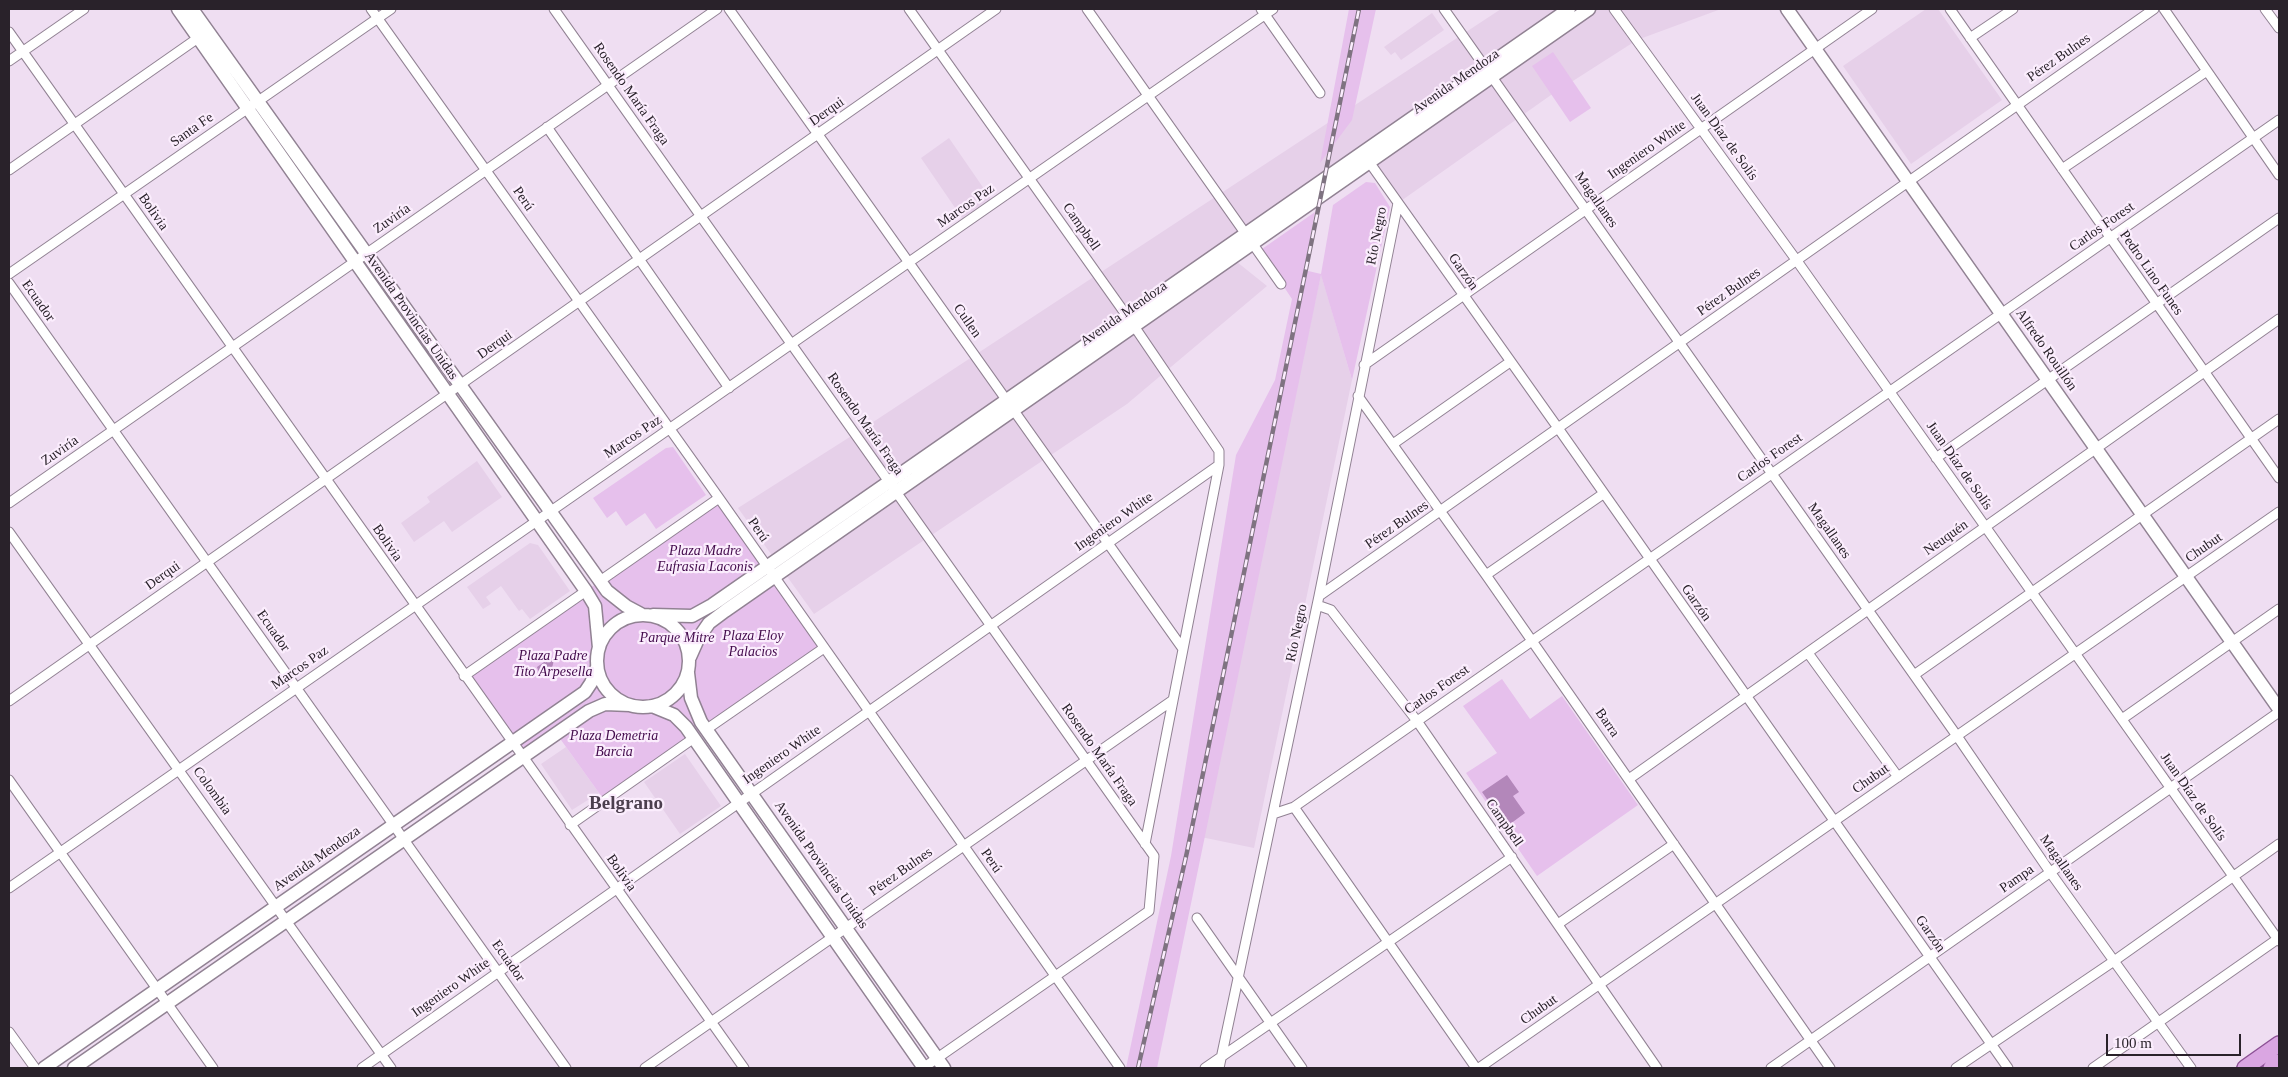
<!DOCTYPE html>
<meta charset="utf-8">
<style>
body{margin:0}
#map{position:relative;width:2288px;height:1077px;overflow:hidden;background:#efdef2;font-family:"Times New Roman",serif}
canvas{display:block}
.frame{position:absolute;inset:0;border:10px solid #29222a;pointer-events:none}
.scale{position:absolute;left:2106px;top:1034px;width:135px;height:22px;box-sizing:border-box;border:2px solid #29222a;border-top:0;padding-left:6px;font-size:15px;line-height:18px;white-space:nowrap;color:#29222a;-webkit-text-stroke:4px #fbedfd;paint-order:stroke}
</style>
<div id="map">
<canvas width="2288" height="1077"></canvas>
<div class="frame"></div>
<div class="scale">100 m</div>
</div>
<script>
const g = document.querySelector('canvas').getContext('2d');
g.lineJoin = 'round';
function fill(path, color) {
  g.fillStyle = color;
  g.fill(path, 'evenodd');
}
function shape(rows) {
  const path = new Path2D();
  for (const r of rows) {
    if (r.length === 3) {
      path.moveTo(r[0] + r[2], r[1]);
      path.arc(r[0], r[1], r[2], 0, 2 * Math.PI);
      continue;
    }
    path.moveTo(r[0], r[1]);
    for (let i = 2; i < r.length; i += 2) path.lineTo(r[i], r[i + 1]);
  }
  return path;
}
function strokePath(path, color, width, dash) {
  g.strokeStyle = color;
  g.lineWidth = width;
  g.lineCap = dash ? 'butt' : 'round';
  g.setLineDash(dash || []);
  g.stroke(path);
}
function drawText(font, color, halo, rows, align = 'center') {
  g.font = font + ' "Times New Roman",serif';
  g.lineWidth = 4.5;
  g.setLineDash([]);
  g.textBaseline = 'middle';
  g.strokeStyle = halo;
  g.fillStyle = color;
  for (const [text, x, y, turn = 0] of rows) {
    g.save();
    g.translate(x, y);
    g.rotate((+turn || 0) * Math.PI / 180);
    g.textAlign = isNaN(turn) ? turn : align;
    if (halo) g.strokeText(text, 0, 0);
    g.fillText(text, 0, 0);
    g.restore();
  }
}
fill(shape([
 [1501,9,1721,9,1637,40,1551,95,1398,203,1369,162,1232,258,1267,286,1127,404,814,614,738,508,864,428],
 [1926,9,1938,9,2002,100,1911,164,1843,66],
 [1432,13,1444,30,1401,60,1395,52,1391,55,1384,47],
 [949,138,991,199,962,218,921,158],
 [1321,274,1352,380,1254,848,1201,837],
 [477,461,502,497,452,532,444,521,414,542,401,523,430,502,427,497],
 [530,543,538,545,570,591,530,619,522,609,519,611,501,586,486,597,491,604,483,609,467,587],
 [566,747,599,793,572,810,541,764],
 [685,754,721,806,680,834,644,782]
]), '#e6d0e9');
fill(shape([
 [1349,9,1376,9,1352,120,1320,163],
 [1553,52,1591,108,1570,122,1532,66],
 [1366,182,1375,183,1390,207,1352,380,1321,275,1157,1068,1126,1068,1171,856,1236,455,1275,380,1292,299,1262,254,1262,249,1315,212,1304,270,1321,274,1333,205],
 [673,447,706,495,656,529,645,513,626,526,616,511,607,518,593,498,666,448],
 [719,498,824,648,604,800,556,733,522,757,464,676],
 [1502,679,1530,719,1562,696,1638,805,1537,876,1466,773,1497,753,1463,706]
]), '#e6c0ec');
fill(shape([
 [550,658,554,660,552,668,539,673,537,667],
 [1507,775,1519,792,1513,796,1525,813,1506,827,1482,792]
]), '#b387ba');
const street = shape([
 [371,9,719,498,1120,1068],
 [554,9,1154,856,1149,911,923,1068],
 [729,9,1183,649],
 [909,9,1134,326,1219,451,1219,465,1145,844],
 [1087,9,1281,284],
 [1261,9,1320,93],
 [1444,9,1957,736,2050,872,2191,1068],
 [1614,9,1797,261,2279,941],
 [1950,9,2279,478],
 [2164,9,2279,175],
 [2265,9,2279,28],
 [9,32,744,1068],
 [1970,38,2013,9],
 [9,61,84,9],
 [547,127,729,388],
 [1367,159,1558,428,2008,1068],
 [2062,169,2207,71],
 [9,170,198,38],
 [9,274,391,9],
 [9,283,566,1068],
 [1364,365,1872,9],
 [1358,396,1486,575,1830,1068],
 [1393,444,1510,362],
 [1936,458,2279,218],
 [9,503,717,9],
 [9,532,391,1068],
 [1486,575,1603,494],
 [600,581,719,498],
 [1319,596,2154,9],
 [1317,605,1331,610,1417,721,1657,1068],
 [1808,653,1898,777],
 [1914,675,2279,419],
 [464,676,586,591],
 [9,701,996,9],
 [2122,719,2279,609],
 [707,729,824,648],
 [1629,779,2279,319],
 [9,780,213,1068],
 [1294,807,1476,1068],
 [1273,814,1294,807,2279,120],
 [570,825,694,738],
 [9,888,1273,9],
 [1197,918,1302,1068],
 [1558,924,1674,844],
 [9,1032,35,1068],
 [362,1068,1219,465],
 [645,1068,1173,700],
 [1205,1068,1512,857],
 [1219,1068,1319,596,1398,203],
 [1479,1068,2279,512],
 [1771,1068,2279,712],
 [1956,1068,2114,961,2279,844],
 [2093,1068,2279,938]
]);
const secondary = shape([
 [178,9,586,591,595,606,599,648],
 [192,9,600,581,607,591,626,606,641,614],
 [1787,9,2279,709],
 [643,661,46],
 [653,615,692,616,712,605,1569,9],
 [690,657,698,639,709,623,725,611,1589,9],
 [688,673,691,698,701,722,944,1068],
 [652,706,674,715,686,727,924,1068],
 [44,1068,585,692,591,683,597,667],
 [74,1068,589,711,605,704,630,705]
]);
const primary = shape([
 [2245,1068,2279,1044],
 [2271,1068,2279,1062]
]);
strokePath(street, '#918293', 11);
strokePath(secondary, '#918293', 15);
strokePath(primary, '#8c5195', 18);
strokePath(street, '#fff', 9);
strokePath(secondary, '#fff', 12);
strokePath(primary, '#daa6e2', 15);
const rail = shape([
 [1138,1068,1187,852,1359,9]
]);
strokePath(rail, '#7f7381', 4.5);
strokePath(rail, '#fbedfd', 2.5, [8]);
drawText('14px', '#29222a', '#fbedfd', [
 ["Pérez Bulnes",2059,58,-35],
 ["Avenida Mendoza",1456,82,-35],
 ["Rosendo María Fraga",631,94,55],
 ["Derqui",827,112,-35],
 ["Santa Fe",192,130,-35],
 ["Juan Díaz de Solís",1724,137,54],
 ["Ingeniero White",1647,150,-35],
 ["Perú",523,199,55],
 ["Magallanes",1596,200,55],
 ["Marcos Paz",966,206,-35],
 ["Bolivia",153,212,55],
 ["Zuviría",392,219,-35],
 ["Campbell",1081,227,55],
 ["Carlos Forest",2102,227,-35],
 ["Río Negro",1377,236,-79],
 ["Garzón",1463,272,55],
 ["Pedro Lino Funes",2151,273,55],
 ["Pérez Bulnes",1729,292,-35],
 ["Ecuador",38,301,55],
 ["Avenida Mendoza",1124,314,-35],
 ["Avenida Provincias Unidas",411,316,55],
 ["Cullen",967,321,55],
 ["Derqui",495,345,-35],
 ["Alfredo Rouillón",2046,350,55],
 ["Rosendo María Fraga",865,424,55],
 ["Marcos Paz",633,437,-34],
 ["Zuviría",60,451,-35],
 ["Carlos Forest",1770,458,-35],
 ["Juan Díaz de Solís",1959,466,55],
 ["Ingeniero White",1114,522,-35],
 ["Pérez Bulnes",1397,525,-35],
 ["Perú",758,530,55],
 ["Magallanes",1829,531,55],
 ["Neuquén",1946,538,-35],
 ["Bolivia",387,543,55],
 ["Chubut",2204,548,-35],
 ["Derqui",163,576,-35],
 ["Garzón",1696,603,55],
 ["Ecuador",273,631,55],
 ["Río Negro",1297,633,-78],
 ["Marcos Paz",300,668,-35],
 ["Carlos Forest",1437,690,-35],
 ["Barra",1607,723,55],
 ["Ingeniero White",782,755,-35],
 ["Rosendo María Fraga",1099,755,55],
 ["Chubut",1871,779,-35],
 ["Colombia",212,791,54],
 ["Juan Díaz de Solís",2193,797,55],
 ["Campbell",1504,823,55],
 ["Avenida Mendoza",317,859,-35],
 ["Perú",991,861,55],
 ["Magallanes",2061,863,55],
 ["Avenida Provincias Unidas",821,865,55],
 ["Pérez Bulnes",901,872,-35],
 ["Bolivia",621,873,55],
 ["Pampa",2017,879,-35],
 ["Garzón",1930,934,55],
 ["Ecuador",508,961,55],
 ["Ingeniero White",451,988,-35],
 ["Chubut",1539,1010,-35]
]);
drawText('italic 14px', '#430b4c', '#fbedfd', [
 ["Plaza Madre",705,551],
 ["Eufrasia Laconis",705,567],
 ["Plaza Eloy",753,636],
 ["Palacios",753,652],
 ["Parque Mitre",677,638],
 ["Plaza Padre",553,656],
 ["Tito Arpesella",553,672],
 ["Plaza Demetria",614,736],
 ["Barcia",614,752]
]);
drawText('bold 19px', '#4c3f4e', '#fbedfd', [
 ["Belgrano",626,804]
]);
</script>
